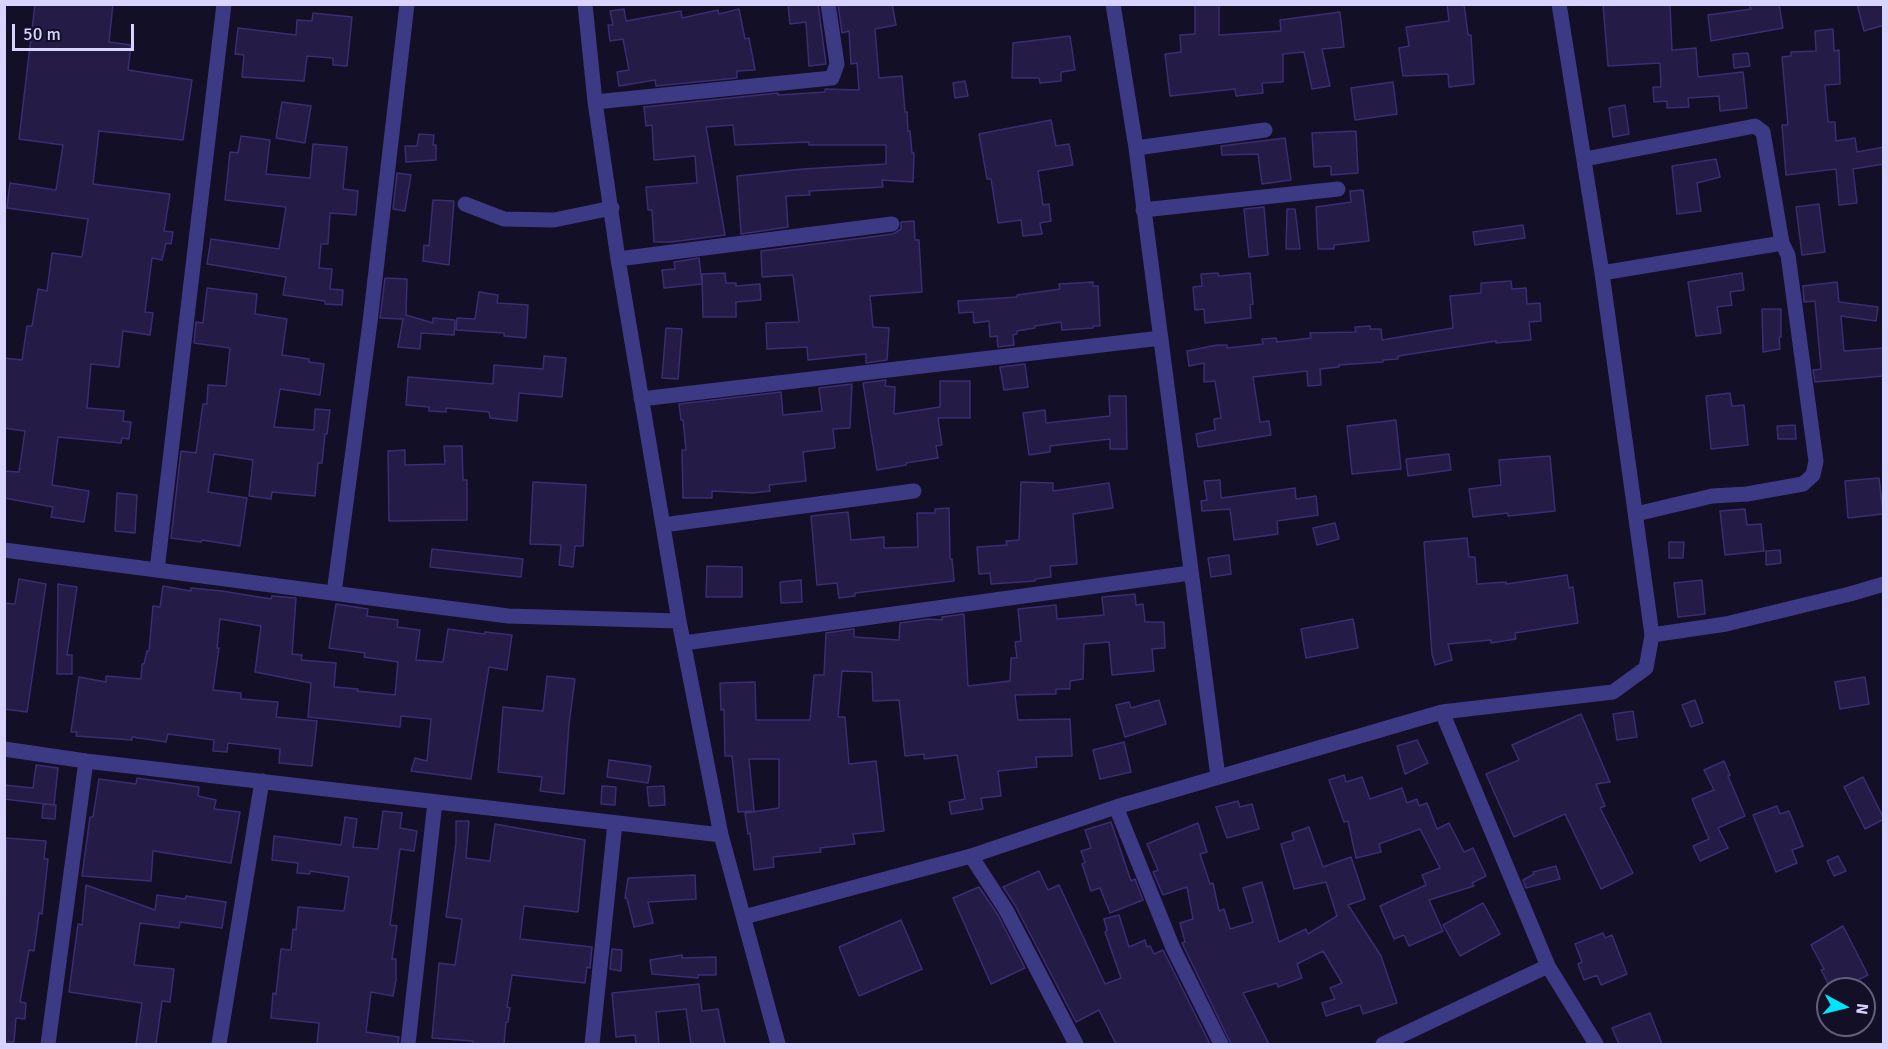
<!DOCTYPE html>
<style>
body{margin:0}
#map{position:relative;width:1888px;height:1049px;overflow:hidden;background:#130f26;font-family:Signika,sans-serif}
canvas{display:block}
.frame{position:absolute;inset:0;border:6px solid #d9d4ff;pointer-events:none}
.north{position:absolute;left:1816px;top:977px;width:60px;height:60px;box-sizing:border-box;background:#130f26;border:2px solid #625e7d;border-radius:50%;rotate:97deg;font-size:16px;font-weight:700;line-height:24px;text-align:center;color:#d9d4ff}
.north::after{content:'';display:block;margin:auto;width:21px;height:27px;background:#00e5ff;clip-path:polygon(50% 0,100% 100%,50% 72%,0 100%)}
.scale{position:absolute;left:12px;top:24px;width:122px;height:27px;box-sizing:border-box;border:3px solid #d9d4ff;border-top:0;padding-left:8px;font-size:18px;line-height:21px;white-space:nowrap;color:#d9d4ff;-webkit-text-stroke:4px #130f26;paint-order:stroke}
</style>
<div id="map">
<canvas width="1888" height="1049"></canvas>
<div class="frame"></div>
<div class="north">N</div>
<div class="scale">50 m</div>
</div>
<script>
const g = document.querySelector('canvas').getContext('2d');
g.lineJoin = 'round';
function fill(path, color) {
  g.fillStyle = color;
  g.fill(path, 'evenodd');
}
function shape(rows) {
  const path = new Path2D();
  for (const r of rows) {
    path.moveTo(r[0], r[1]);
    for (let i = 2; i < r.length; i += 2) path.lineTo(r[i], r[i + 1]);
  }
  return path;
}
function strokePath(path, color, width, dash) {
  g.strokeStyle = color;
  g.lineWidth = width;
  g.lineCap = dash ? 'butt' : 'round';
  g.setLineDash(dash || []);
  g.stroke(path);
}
const building = shape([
 [35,4,113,4,109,42,131,45,128,70,192,80,183,140,99,131,93,184,170,194,164,231,173,232,171,244,166,243,162,260,152,258,145,312,153,313,150,335,123,331,119,367,91,364,87,408,124,411,123,421,131,422,129,439,122,438,121,443,58,437,52,485,89,491,84,522,51,517,53,507,4,498,4,471,19,472,25,431,4,428,4,358,22,360,27,326,32,326,38,289,47,291,52,253,82,257,88,219,7,208,10,183,56,190,63,145,19,139,35,4],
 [788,4,818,4,826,64,809,66,806,22,790,24,788,4],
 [838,4,892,4,896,25,875,29,879,78,902,76,905,112,907,112,908,131,910,131,912,153,914,153,913,182,882,180,883,187,809,191,810,195,786,196,788,227,741,234,737,176,803,169,886,164,886,145,809,145,809,142,735,145,733,125,706,127,725,235,671,242,654,242,652,210,648,210,646,187,697,183,695,156,654,160,652,125,646,126,644,107,778,93,778,95,825,92,825,89,859,90,857,63,851,64,849,31,842,33,838,4],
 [1447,4,1464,4,1468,35,1471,35,1474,84,1449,87,1448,74,1403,76,1399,48,1409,46,1406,27,1449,21,1447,4],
 [1603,4,1670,4,1672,50,1696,48,1698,77,1743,72,1747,108,1720,111,1719,96,1688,98,1689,107,1667,108,1667,101,1654,102,1653,87,1661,87,1660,63,1608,66,1603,4],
 [1749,4,1779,4,1783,28,1711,41,1708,15,1751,9,1749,4],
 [1857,4,1884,4,1884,25,1864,31,1857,4],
 [1195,5,1219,5,1219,35,1281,31,1280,20,1340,12,1344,47,1322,49,1330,86,1312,89,1304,52,1283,54,1283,82,1262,83,1263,93,1236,96,1235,89,1170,96,1165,54,1181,52,1180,35,1195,34,1195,5],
 [624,9,626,21,681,11,682,18,718,10,719,14,739,9,745,39,749,38,755,70,737,71,737,78,656,86,655,80,619,86,617,72,629,70,623,39,610,41,608,25,613,25,610,11,624,9],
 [313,13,352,17,347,66,333,65,333,58,307,56,304,81,242,77,244,55,235,54,238,28,296,35,297,20,312,21,313,13],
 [1833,29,1834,51,1839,50,1840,84,1825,85,1828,122,1835,122,1836,141,1855,138,1857,152,1884,147,1884,164,1853,169,1857,203,1839,205,1836,169,1786,175,1782,125,1788,125,1782,57,1791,56,1791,52,1816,51,1815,31,1833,29],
 [1070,36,1075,70,1061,72,1061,81,1040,83,1039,78,1012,78,1013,43,1070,36],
 [1748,53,1750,66,1734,68,1733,54,1748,53],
 [965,81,968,96,955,98,953,83,965,81],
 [1393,82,1397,114,1355,120,1351,88,1393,82],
 [282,102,311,106,305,143,276,138,282,102],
 [1625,105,1629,134,1613,137,1609,108,1625,105],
 [1051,120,1056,146,1069,144,1073,165,1038,171,1043,205,1049,204,1051,221,1040,223,1042,234,1023,236,1021,220,998,223,991,179,987,179,979,134,1051,120],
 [1356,131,1358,173,1331,175,1331,166,1314,167,1312,133,1356,131],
 [419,134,434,135,433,145,436,145,436,160,406,162,405,146,417,146,419,134],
 [241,136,270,140,266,174,310,178,313,144,347,147,343,189,358,191,356,215,330,213,328,244,321,244,319,268,332,269,330,289,343,290,342,305,325,304,325,301,283,295,286,277,207,264,211,239,279,249,286,207,225,200,230,152,238,153,241,136],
 [1285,138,1291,180,1262,184,1258,154,1222,155,1221,146,1285,138],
 [1716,159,1720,177,1697,183,1701,211,1677,214,1672,166,1716,159],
 [397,173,411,175,405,211,393,209,397,173],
 [1363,190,1369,241,1334,245,1334,249,1318,249,1316,207,1351,202,1350,191,1363,190],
 [433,200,454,201,449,265,423,261,424,245,429,246,433,200],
 [1819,204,1825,252,1802,255,1796,207,1819,204],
 [1264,207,1268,255,1249,257,1244,209,1264,207],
 [1287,209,1295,209,1300,249,1286,249,1287,209],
 [914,221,915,240,919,240,922,292,870,296,873,327,889,328,887,360,866,363,866,354,808,360,807,347,767,349,766,323,799,322,793,275,762,277,761,251,893,234,901,229,901,222,914,221],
 [1523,225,1525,238,1475,245,1473,232,1523,225],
 [699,258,702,284,664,288,662,270,675,269,674,262,699,258],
 [725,273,726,283,736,283,736,286,760,284,761,300,736,302,736,317,703,317,702,274,725,273],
 [1218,273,1219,276,1250,273,1253,304,1250,305,1251,318,1205,323,1204,309,1195,310,1193,287,1202,286,1201,274,1218,273],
 [1742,273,1744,290,1730,292,1732,305,1717,307,1721,333,1696,336,1688,282,1742,273],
 [385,278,407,279,406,315,433,323,433,318,455,320,454,335,421,333,420,349,398,347,403,319,380,318,385,278],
 [1511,281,1512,289,1526,288,1527,304,1540,303,1541,321,1529,322,1531,340,1496,343,1496,341,1398,356,1398,359,1383,360,1383,362,1339,365,1339,367,1320,369,1321,385,1308,386,1307,371,1253,377,1260,422,1269,421,1271,435,1198,447,1196,434,1215,430,1214,419,1221,418,1215,381,1204,382,1204,363,1189,366,1187,351,1217,345,1227,345,1227,348,1263,344,1262,339,1276,338,1277,342,1311,338,1310,333,1356,332,1355,327,1370,326,1370,329,1381,329,1382,340,1453,328,1450,296,1481,293,1481,283,1511,281],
 [1093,282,1093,286,1098,286,1100,326,1093,326,1093,328,1062,330,1061,322,1035,326,1035,328,1017,331,1017,334,1013,335,1014,345,998,347,997,336,990,337,989,321,974,323,973,312,959,313,958,301,1017,297,1017,295,1060,289,1059,284,1093,282],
 [1837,282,1839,302,1878,307,1876,321,1841,316,1844,351,1884,348,1884,376,1815,382,1813,370,1821,369,1815,301,1804,302,1803,286,1837,282],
 [207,288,257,294,255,314,287,319,282,355,309,359,309,362,324,364,320,395,280,389,274,427,314,430,315,409,330,410,327,434,325,434,322,463,318,463,315,496,272,492,271,499,249,496,253,460,214,454,208,492,247,498,240,546,202,540,201,542,171,538,181,451,196,453,203,404,207,404,208,385,226,386,230,348,194,343,196,322,203,323,207,288],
 [479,292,498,295,497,303,528,305,526,338,504,336,504,333,456,330,457,318,475,319,479,292],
 [1762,309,1781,309,1781,337,1779,337,1780,349,1763,352,1762,309],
 [666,328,682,329,678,379,662,378,666,328],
 [544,356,566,358,562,397,519,393,517,421,490,418,489,412,446,408,446,412,429,411,429,407,406,405,408,377,493,384,494,365,543,369,544,356],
 [1025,364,1028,387,1004,390,1000,367,1025,364],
 [886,380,885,386,895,387,894,414,940,407,940,381,970,381,970,418,938,418,942,445,936,446,938,458,906,463,906,465,877,470,863,383,886,380],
 [852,384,850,428,833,429,835,448,803,452,806,481,769,485,770,491,753,493,712,491,712,498,683,498,682,450,686,450,683,420,681,420,679,404,781,392,783,415,822,411,819,388,852,384],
 [1730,393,1732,406,1744,405,1748,445,1711,449,1706,396,1730,393],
 [1109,396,1126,396,1127,449,1110,449,1110,439,1050,446,1050,452,1029,455,1023,413,1045,410,1046,423,1110,416,1109,396],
 [1396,420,1401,469,1352,474,1347,426,1396,420],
 [1795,425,1796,439,1778,439,1777,426,1795,425],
 [444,446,462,446,463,480,467,480,467,520,389,521,388,451,405,450,405,465,445,464,444,446],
 [1449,454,1451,470,1408,476,1406,459,1449,454],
 [1550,456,1555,511,1508,516,1508,513,1473,517,1469,489,1501,485,1499,460,1550,456],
 [1879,478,1883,514,1848,518,1845,481,1879,478],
 [1220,480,1221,498,1295,488,1296,499,1316,496,1318,515,1277,521,1278,534,1234,540,1230,509,1202,511,1201,501,1207,500,1204,481,1220,480],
 [533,482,586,485,583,546,575,546,573,567,559,565,561,545,530,544,533,482],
 [1021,482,1053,483,1053,491,1109,483,1113,508,1073,514,1077,564,1050,566,1051,577,1035,579,1035,581,991,584,990,573,979,574,977,547,1007,545,1006,541,1019,540,1021,482],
 [117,493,137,495,135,533,115,531,117,493],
 [949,508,950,559,952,559,954,581,855,593,855,596,839,598,837,583,817,585,811,516,848,512,851,540,884,537,884,548,918,547,917,513,935,513,935,509,949,508],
 [1745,509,1747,525,1761,524,1764,551,1725,555,1720,511,1745,509],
 [1335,523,1339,539,1317,545,1313,528,1335,523],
 [1467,538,1469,557,1475,557,1477,584,1506,582,1506,584,1567,575,1569,588,1573,587,1578,623,1515,633,1516,639,1491,643,1491,640,1448,644,1452,660,1435,665,1432,654,1424,542,1467,538],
 [1669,542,1684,542,1683,558,1669,558,1669,542],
 [432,549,523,559,521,577,430,567,432,549],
 [1780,550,1781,563,1766,565,1766,551,1780,550],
 [1229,555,1231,574,1211,577,1208,558,1229,555],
 [707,566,742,567,742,597,706,597,707,566],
 [19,579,46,584,27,712,4,709,4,603,15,604,19,579],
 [801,580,802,602,781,603,780,582,801,580],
 [1702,580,1705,614,1678,617,1674,583,1702,580],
 [58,584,77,587,67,655,72,655,72,674,57,674,58,584],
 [163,586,191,591,191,588,222,591,271,599,272,596,296,598,292,654,302,655,301,660,336,663,334,687,358,689,357,691,395,695,398,662,364,657,365,653,329,648,336,604,368,609,367,616,398,620,397,627,420,630,416,660,443,662,448,629,484,634,485,632,512,635,507,670,489,667,471,779,411,771,415,758,427,761,431,719,401,716,400,727,308,717,311,683,255,672,261,626,220,619,217,648,219,648,213,690,241,693,241,699,278,702,276,717,317,721,312,766,279,763,280,749,228,743,227,752,213,751,214,740,168,734,166,742,132,737,132,740,76,736,77,732,71,732,79,677,106,682,106,676,141,679,142,664,144,664,147,651,149,651,153,606,160,607,163,586],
 [1135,594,1136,605,1143,604,1145,622,1164,622,1165,648,1152,649,1154,671,1112,675,1109,642,1084,644,1083,679,1070,681,1070,689,1056,689,1056,694,1015,695,1018,720,1070,719,1072,756,1036,757,1037,767,998,771,1001,796,981,798,983,809,951,814,949,802,965,799,957,755,924,759,924,754,905,756,899,700,873,701,872,672,842,671,838,717,845,717,849,764,876,761,884,831,853,834,855,844,820,848,821,852,773,857,774,867,754,870,750,833,748,834,745,813,779,808,779,759,749,759,754,811,738,812,732,756,725,756,724,709,721,710,720,683,755,682,756,720,810,720,814,675,824,675,826,633,854,629,854,637,899,640,900,623,928,619,942,620,942,617,964,614,968,686,1010,681,1011,658,1017,658,1015,642,1021,641,1018,609,1056,605,1057,619,1104,615,1102,597,1135,594],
 [1353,619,1358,648,1306,658,1301,629,1353,619],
 [547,676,575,679,569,724,564,794,540,791,542,777,498,772,503,707,543,711,547,676],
 [1865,677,1869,704,1840,709,1835,682,1865,677],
 [1159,700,1166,724,1125,737,1116,705,1129,702,1131,708,1159,700],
 [1695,700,1703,723,1691,727,1682,705,1695,700],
 [1633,711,1637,737,1617,740,1613,714,1633,711],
 [1581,714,1610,782,1596,784,1605,806,1600,808,1633,873,1601,889,1565,814,1514,837,1486,774,1519,760,1512,745,1581,714],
 [1417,740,1428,763,1405,774,1397,746,1417,740],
 [1124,742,1131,772,1100,779,1093,750,1124,742],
 [609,760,651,766,648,783,607,777,609,760],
 [1724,761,1730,775,1728,776,1745,816,1718,828,1728,848,1700,861,1693,846,1709,839,1692,799,1714,790,1704,770,1724,761],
 [36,765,58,768,54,805,4,799,4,785,33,788,36,765],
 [1344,775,1346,782,1362,777,1370,799,1402,788,1407,803,1417,799,1419,806,1427,803,1437,829,1449,823,1464,852,1473,848,1486,876,1472,883,1474,886,1429,900,1443,931,1409,946,1404,935,1394,939,1380,906,1426,885,1422,875,1440,868,1420,829,1379,844,1381,852,1356,858,1348,821,1344,822,1329,780,1344,775],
 [1863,777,1884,819,1865,829,1844,787,1863,777],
 [137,778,199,787,198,796,216,800,214,809,240,812,231,863,153,851,151,881,82,876,90,817,93,817,99,779,136,784,137,778],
 [602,786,616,787,615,805,601,804,602,786],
 [664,786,665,805,649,806,647,787,664,786],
 [1238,801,1240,807,1252,804,1259,829,1227,838,1216,807,1238,801],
 [43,804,56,805,55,819,42,818,43,804],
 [1777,806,1780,814,1789,811,1803,846,1792,850,1797,863,1776,872,1753,815,1777,806],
 [383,811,402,813,400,828,417,831,414,851,400,849,390,925,397,926,392,959,396,959,396,980,393,996,371,992,366,1032,399,1037,398,1044,317,1044,319,1023,271,1018,273,993,276,994,281,949,291,950,293,929,296,930,298,907,344,911,349,877,310,871,310,874,297,873,298,863,272,860,274,836,341,845,345,817,357,819,353,847,378,849,383,811],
 [456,821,469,821,466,858,490,861,495,824,585,840,578,912,524,906,520,939,592,947,590,968,587,967,585,983,512,975,507,1007,510,1008,508,1022,506,1022,504,1044,473,1044,473,1041,432,1038,439,963,455,965,462,919,446,917,456,843,456,821],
 [1111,822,1131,881,1135,879,1143,900,1110,913,1100,888,1091,891,1082,864,1085,862,1081,851,1091,848,1085,830,1111,822],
 [1198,823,1207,852,1200,854,1210,884,1213,883,1219,911,1224,909,1230,929,1253,922,1243,888,1262,882,1279,942,1306,929,1308,934,1337,916,1326,882,1294,889,1281,844,1294,840,1292,833,1309,827,1323,867,1351,857,1365,899,1348,905,1381,956,1397,1003,1363,1014,1360,1005,1326,1016,1322,1003,1335,999,1330,988,1342,983,1323,951,1297,964,1302,978,1278,987,1277,983,1243,993,1269,1044,1231,1044,1182,943,1185,942,1180,923,1193,919,1187,887,1163,895,1153,872,1158,870,1147,844,1198,823],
 [6,838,46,841,44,859,48,859,42,914,39,913,34,951,29,950,20,1002,26,1003,25,1019,16,1018,14,1042,4,1042,6,838],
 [1838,856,1846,871,1834,876,1827,861,1838,856],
 [1556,866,1560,879,1526,888,1523,880,1534,874,1533,872,1556,866],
 [1039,871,1048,890,1059,885,1105,984,1121,978,1105,932,1107,930,1104,919,1119,915,1129,947,1145,940,1147,947,1150,946,1154,954,1163,950,1210,1044,1116,1044,1099,1010,1076,1022,1015,905,1003,887,1039,871],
 [695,875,696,899,648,902,653,923,634,927,627,899,625,898,628,878,695,875],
 [86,885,155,910,157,895,185,899,186,896,226,902,222,928,180,922,179,928,140,923,134,965,174,969,170,1002,162,1001,156,1044,136,1044,142,1003,69,992,78,924,82,925,86,885],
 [979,887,998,915,1025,968,991,984,953,898,979,887],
 [1483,903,1500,934,1460,956,1443,925,1483,903],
 [901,920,922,969,859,996,839,947,901,920],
 [1843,926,1868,975,1856,981,1860,989,1831,989,1821,970,1824,969,1811,945,1843,926],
 [1603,933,1605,938,1612,935,1627,974,1601,985,1597,975,1584,980,1578,964,1582,962,1575,944,1603,933],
 [612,949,622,950,621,971,610,969,612,949],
 [682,955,682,958,716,957,716,975,698,975,698,978,652,974,650,960,682,955],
 [699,984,702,1011,718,1009,725,1044,691,1044,686,1009,656,1012,659,1044,636,1044,635,1035,616,1037,612,993,699,984],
 [1650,1013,1662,1044,1619,1044,1612,1028,1650,1013]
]);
fill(building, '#241b47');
strokePath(building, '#3b2d73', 1.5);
strokePath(shape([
 [585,4,595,102,618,259,679,621,721,835,778,1044],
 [1113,4,1136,148,1218,777],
 [595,102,832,78,837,64,828,4],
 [1136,148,1265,130],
 [1585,159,1755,126,1763,132,1782,243,1788,255,1816,461,1813,475,1803,484,1747,494,1712,496,1636,514],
 [465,204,504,219,554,220,612,208],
 [1143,210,1338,189],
 [618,259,892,224],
 [1602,273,1782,243],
 [641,399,1161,338],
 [663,525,914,491],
 [4,550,508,616,679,621],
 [157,570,224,4],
 [334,593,370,322,407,4],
 [1652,635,1726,624,1850,594,1884,584],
 [684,643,1190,573],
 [1442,712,1548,966,1596,1044],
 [4,749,86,761,721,835],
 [1116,807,1173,948,1221,1044],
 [971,856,1006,910,1076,1044],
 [744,917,971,856,1116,807,1442,712,1613,692,1646,668,1652,635,1602,273,1559,4],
 [48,1044,86,761],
 [219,1044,262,781],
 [408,1044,435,802],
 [592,1044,615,823],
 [1383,1044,1548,966]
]), '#3d3a85', 15);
</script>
